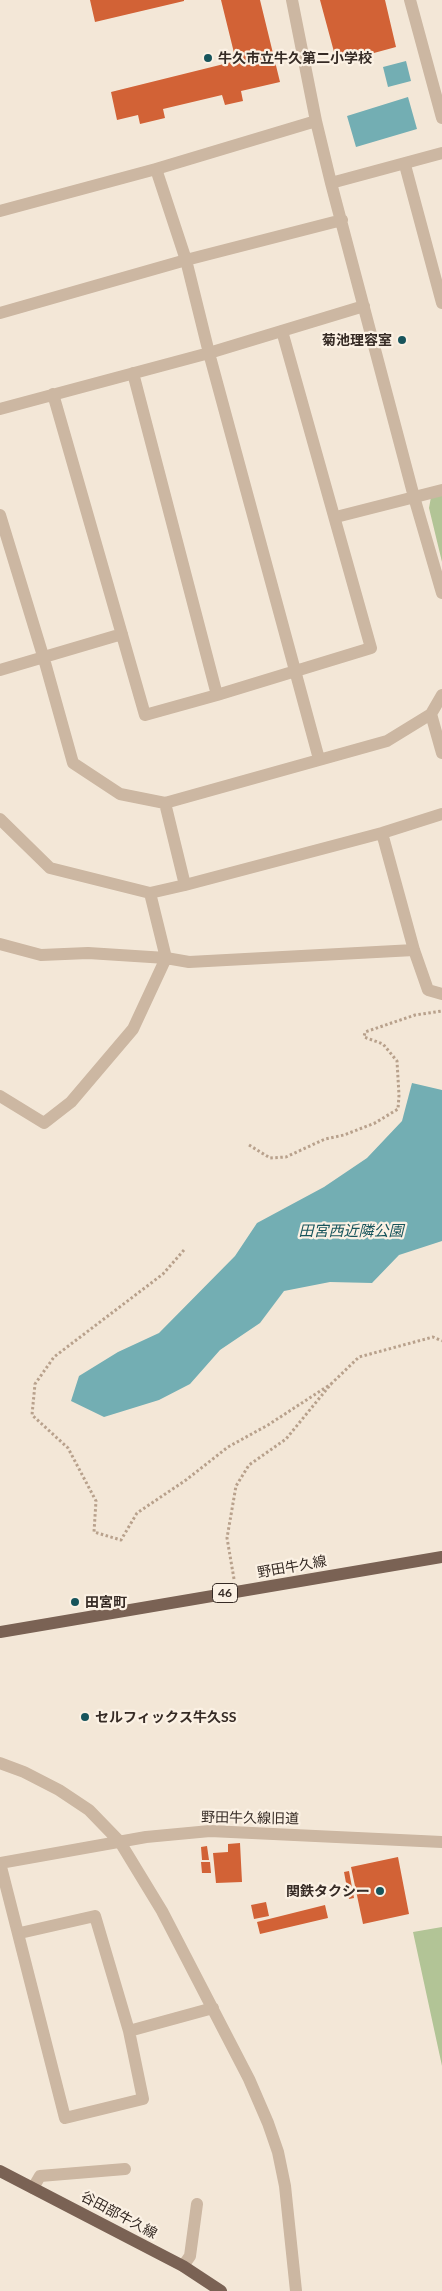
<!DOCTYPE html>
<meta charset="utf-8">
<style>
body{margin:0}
canvas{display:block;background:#f3e7d7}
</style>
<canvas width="442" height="2291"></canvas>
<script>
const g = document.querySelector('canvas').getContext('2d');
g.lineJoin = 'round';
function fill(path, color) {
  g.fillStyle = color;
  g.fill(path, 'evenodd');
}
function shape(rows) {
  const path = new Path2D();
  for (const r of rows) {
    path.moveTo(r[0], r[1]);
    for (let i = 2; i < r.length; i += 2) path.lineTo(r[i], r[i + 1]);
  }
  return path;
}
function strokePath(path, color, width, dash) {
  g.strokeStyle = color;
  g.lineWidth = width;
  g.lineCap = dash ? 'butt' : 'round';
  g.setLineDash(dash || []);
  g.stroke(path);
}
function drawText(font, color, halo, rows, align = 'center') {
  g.font = font + ' Lato,"Noto Sans JP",sans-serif';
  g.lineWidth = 4.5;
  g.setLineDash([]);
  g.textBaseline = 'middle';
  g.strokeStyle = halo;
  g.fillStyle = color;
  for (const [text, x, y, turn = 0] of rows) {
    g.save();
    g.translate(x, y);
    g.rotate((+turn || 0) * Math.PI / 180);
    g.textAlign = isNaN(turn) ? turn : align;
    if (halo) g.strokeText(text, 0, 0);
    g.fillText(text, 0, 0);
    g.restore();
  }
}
fill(shape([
 [442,494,442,562,429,508,431,497],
 [442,1927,442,2066,413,1932]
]), '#b2c496');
fill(shape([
 [406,61,411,81,388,87,383,67],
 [408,97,417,129,356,147,347,116],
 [412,1083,442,1090,442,1241,399,1255,372,1283,330,1282,284,1291,260,1323,220,1350,190,1384,159,1400,104,1417,71,1401,79,1376,118,1352,159,1333,235,1256,257,1223,324,1187,367,1158,402,1121]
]), '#73aeb3');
fill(shape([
 [90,0,184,0,184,1,95,22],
 [221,0,260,0,280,82,241,91,243,101,225,105,222,95,163,109,165,118,140,124,138,115,117,120,111,92,236,61],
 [320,0,385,0,396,47,337,63],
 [240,1843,242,1882,216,1883,213,1853,228,1852,228,1844],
 [207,1846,209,1860,202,1860,201,1847],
 [398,1857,409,1914,363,1924,351,1867],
 [201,1862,210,1862,211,1873,202,1873],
 [349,1871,354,1898,349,1899,344,1872],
 [266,1902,269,1916,254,1919,251,1905],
 [325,1905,328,1918,260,1934,257,1922]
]), '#d26236');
strokePath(shape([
 [249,1145,270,1158,286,1157,325,1139,344,1135,375,1123,398,1109,399,1095,397,1061,383,1044,364,1037,365,1032,415,1015,442,1011],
 [184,1250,163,1274,54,1357,35,1384,32,1415,68,1448,96,1501,94,1532,121,1540,137,1513,186,1480,228,1447,268,1425,331,1384],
 [234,1579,227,1538,236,1486,249,1465,286,1439,331,1384,359,1357,433,1337,442,1341]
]), '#b8a18c', 3, [2.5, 2.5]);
strokePath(shape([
 [292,0,316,121,331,183,414,497,442,593],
 [410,0,442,118],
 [405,165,442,303],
 [156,169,186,260,209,353,319,759],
 [331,183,442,153],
 [0,211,156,169,316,121],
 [0,313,186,260,342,220],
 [133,373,217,695],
 [53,394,145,715,217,695,371,648,282,331],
 [0,409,209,353,364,306],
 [0,515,44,659,73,763,120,794,165,803,387,741,431,714,442,695],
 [336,517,442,490],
 [0,670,122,634],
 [431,714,442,753],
 [0,819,50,868,150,893],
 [382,833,414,950,428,990,442,994],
 [185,885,382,833,442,814],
 [0,944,41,955,88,953,166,958,189,962,414,950],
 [0,1096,44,1123,71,1102,133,1029,166,958,150,893,185,885,165,803],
 [0,1763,24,1772,59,1790,89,1810,120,1842,162,1911,249,2079,268,2123,278,2152,285,2186,296,2291],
 [20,1933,95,1916,129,2031,143,2099,65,2118,0,1863,146,1837,210,1831,442,1842],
 [129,2031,213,2008],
 [33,2188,40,2176,125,2169],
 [183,2266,190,2256,197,2204]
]), '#ccb7a2', 12);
strokePath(shape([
 [0,1632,442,1557],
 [0,2171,183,2266,221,2291]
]), '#7a6254', 12);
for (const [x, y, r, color] of [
 [208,58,5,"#17545b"],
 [402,340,5,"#17545b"],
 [75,1602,5,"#17545b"],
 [85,1717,5,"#17545b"],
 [380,1891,5,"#17545b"]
]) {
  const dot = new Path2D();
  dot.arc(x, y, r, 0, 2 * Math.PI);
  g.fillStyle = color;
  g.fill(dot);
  strokePath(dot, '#fbf1e4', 2);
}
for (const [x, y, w] of [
 [225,1593,25]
]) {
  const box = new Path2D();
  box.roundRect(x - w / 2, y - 9.5, w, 19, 4);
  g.fillStyle = '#fbf1e4';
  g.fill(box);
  strokePath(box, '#362b25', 1);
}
drawText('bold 12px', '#362b25', null, [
 ["46",225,1593]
]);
drawText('bold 14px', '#362b25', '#fbf1e4', [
 ["牛久市立牛久第二小学校",218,58],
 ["菊池理容室",392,340,"right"],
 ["田宮町",85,1602],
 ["セルフィックス牛久SS",95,1717],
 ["関鉄タクシー",370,1891,"right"]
], 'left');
drawText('14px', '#362b25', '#fbf1e4', [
 ["野田牛久線",292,1567,-10],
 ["野田牛久線旧道",250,1818,1],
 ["谷田部牛久線",119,2215,28]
]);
drawText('italic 15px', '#17545b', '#fbf1e4', [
 ["田宮西近隣公園",351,1231]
]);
</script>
